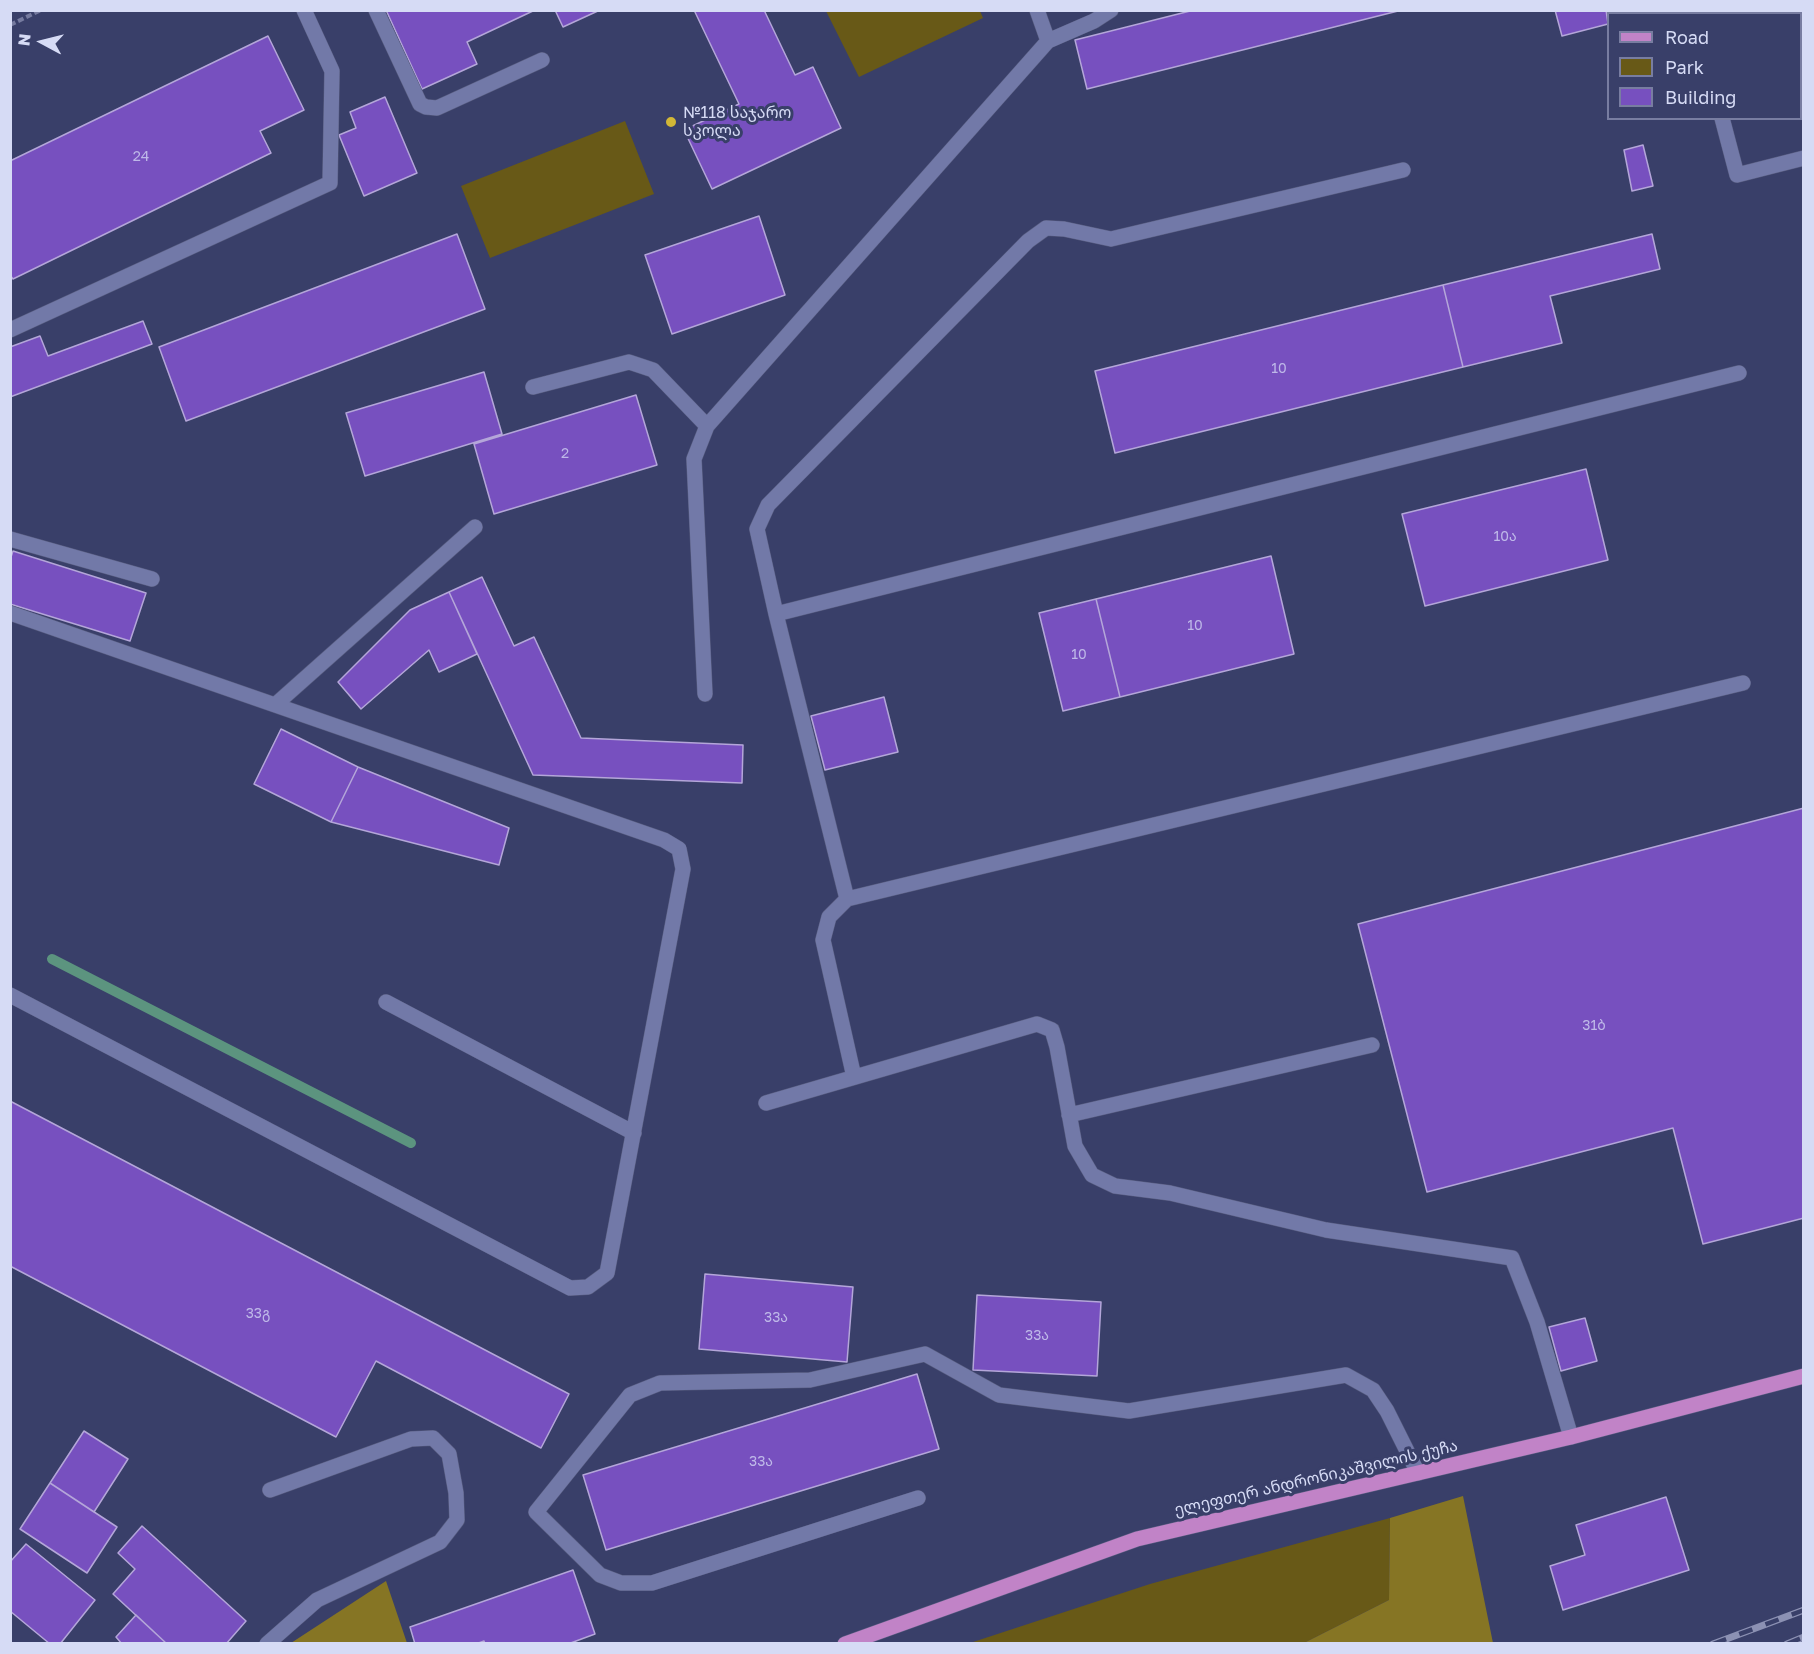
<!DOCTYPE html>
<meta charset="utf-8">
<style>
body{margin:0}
#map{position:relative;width:1814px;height:1654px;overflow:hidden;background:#393f69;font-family:"Golos Text",sans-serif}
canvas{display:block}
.frame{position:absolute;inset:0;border:12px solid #d6dbf5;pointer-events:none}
.legend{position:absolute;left:1607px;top:12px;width:195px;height:108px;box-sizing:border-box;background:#393f69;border:2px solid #787da1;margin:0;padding:8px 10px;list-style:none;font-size:18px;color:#d6dbf5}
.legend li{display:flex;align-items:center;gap:12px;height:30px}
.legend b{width:30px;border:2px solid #787da1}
.north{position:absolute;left:12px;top:12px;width:60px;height:60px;-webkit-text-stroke:4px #393f69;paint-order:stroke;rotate:277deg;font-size:16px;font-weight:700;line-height:24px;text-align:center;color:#d6dbf5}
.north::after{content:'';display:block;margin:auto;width:21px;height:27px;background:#d6dbf5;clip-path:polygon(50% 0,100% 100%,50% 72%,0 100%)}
</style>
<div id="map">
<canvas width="1814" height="1654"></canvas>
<div class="frame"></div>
<ul class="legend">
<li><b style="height:8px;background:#c183c7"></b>Road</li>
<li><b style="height:16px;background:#685917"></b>Park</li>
<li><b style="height:16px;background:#7750bf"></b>Building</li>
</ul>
<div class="north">N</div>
</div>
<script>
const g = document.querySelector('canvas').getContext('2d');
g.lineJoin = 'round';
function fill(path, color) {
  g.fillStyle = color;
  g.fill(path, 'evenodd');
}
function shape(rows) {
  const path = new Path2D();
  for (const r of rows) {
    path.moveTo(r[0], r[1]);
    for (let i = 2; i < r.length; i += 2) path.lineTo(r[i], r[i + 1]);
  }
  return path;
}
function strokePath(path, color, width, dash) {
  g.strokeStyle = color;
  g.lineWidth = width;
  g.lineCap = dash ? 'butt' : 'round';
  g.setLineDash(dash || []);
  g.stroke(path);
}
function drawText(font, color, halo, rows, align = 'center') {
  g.font = font + ' "Golos Text","Noto Sans Georgian",sans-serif';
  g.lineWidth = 6;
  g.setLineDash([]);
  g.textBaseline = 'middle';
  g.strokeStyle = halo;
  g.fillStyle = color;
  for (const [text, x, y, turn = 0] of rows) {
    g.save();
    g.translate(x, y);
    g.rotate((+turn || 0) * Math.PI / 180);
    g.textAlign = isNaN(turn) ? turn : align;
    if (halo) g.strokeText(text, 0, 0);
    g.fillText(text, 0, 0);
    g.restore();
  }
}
fill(shape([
 [980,11,983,18,859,77,826,11],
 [625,121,654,194,490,258,461,186],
 [1390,1518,1389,1600,1304,1643,967,1644,1150,1584]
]), '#685917');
fill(shape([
 [1463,1496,1493,1643,1304,1643,1389,1600,1390,1518],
 [386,1581,407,1643,291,1643]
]), '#867524');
strokePath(shape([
 [52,959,411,1143]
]), '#5c947f', 10);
const building = shape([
 [386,10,535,10,467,42,477,64,422,89,386,10],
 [555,10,600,10,563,27,555,10],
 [694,10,764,10,795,75,813,67,841,128,712,189,684,130,739,104,694,10],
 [1194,10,1402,10,1087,89,1075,40,1194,10],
 [1555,10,1606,10,1608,24,1562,36,1555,10],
 [1712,10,1792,10,1793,14,1713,14,1712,10],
 [268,36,304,110,260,131,271,153,13,279,10,275,10,161,268,36],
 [385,97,417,173,364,196,339,135,356,128,350,112,385,97],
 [1643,145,1653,186,1632,191,1624,150,1643,145],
 [759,216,785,295,672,334,645,255,759,216],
 [457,234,485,309,186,421,159,347,457,234],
 [1652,234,1660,269,1550,296,1562,343,1463,367,1443,285,1652,234],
 [1443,285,1463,367,1115,453,1095,371,1443,285],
 [143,321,152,344,10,397,10,347,40,336,48,356,143,321],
 [484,372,502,434,365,476,346,413,484,372],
 [636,395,657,465,494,514,474,444,636,395],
 [1586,469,1608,560,1425,606,1402,514,1586,469],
 [13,551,146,593,130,641,10,604,10,560,13,551],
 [1271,556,1294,654,1120,697,1096,599,1271,556],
 [482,577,514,646,534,637,581,738,743,745,742,783,533,775,449,592,482,577],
 [449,592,477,654,439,672,429,650,361,709,338,682,410,610,449,592],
 [1096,599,1120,697,1063,711,1039,613,1096,599],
 [884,697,898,752,825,770,811,716,884,697],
 [281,729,358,767,331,822,254,784,281,729],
 [358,767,509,828,499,865,331,822,358,767],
 [1804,808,1804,1218,1703,1244,1673,1128,1427,1192,1358,924,1804,808],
 [10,1101,569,1394,541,1448,376,1361,336,1437,10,1266,10,1101],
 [705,1274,853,1287,847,1362,699,1349,705,1274],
 [977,1295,1101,1302,1097,1376,973,1370,977,1295],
 [1585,1318,1597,1361,1561,1371,1549,1327,1585,1318],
 [917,1374,939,1449,606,1550,583,1475,917,1374],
 [84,1431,128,1459,94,1512,50,1483,84,1431],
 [50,1483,117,1527,87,1573,20,1529,50,1483],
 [1666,1497,1689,1570,1563,1610,1550,1566,1585,1555,1576,1525,1666,1497],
 [142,1526,246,1621,226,1644,167,1644,113,1594,135,1569,118,1553,142,1526],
 [26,1544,95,1600,60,1644,50,1644,10,1611,10,1562,26,1544],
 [573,1570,595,1634,568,1644,485,1644,484,1641,476,1644,415,1644,410,1627,573,1570],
 [136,1615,167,1644,122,1644,116,1637,136,1615]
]);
fill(building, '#7750bf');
strokePath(building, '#b4a6d9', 1.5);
const minor = shape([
 [376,10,420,104,426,107,437,108,542,60],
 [1037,10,1048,41],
 [1695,10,1696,14],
 [1722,118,1737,175,1804,158],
 [1403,170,1111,239,1064,229,1046,228,1028,241,768,505,757,529,776,614,1739,373],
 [10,330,330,183,332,71,304,10],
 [533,387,629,362,653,370,707,426],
 [10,539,152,579],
 [10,613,664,840,679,849,683,869,607,1273,588,1287,570,1288,10,995],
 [776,614,847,899],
 [705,694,694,459,707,426,1048,41,1094,21,1111,10],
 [275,705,475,527],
 [386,1002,634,1133],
 [854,1077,823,940,829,917,847,899,1743,683],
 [766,1103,1037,1024,1052,1030,1057,1047,1075,1146,1092,1175,1115,1186,1170,1193,1326,1230,1512,1258,1537,1322,1571,1437],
 [1069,1115,1372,1045],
 [918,1498,652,1583,621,1583,600,1575,536,1512,630,1395,660,1383,810,1380,925,1354,999,1395,1129,1411,1346,1375,1373,1390,1387,1411,1418,1473],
 [267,1644,317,1600,440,1542,457,1520,456,1493,449,1454,433,1438,411,1439,270,1490]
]);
const major = shape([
 [845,1644,1137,1539,1571,1437,1804,1376]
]);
strokePath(minor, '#575c7f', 16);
strokePath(major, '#575c7f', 16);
strokePath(shape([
 [10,25,41,10]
]), '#767b9f', 4, [6, 3]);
strokePath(minor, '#7279a8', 15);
strokePath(major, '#c183c7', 15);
const rail = shape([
 [1713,1644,1804,1610],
 [1787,1644,1804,1637]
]);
strokePath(rail, '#8c91b3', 7);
strokePath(rail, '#393f69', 4.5, [14]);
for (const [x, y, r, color] of [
 [671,122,6,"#d2b736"]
]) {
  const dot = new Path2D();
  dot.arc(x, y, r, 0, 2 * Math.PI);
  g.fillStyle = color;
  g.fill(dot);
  strokePath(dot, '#393f69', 2);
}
drawText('14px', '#beb8e8', null, [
 ["24",141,157],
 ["10",1279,369],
 ["2",565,454],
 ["10ა",1505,537],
 ["10",1195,626],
 ["10",1079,655],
 ["31ბ",1594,1026],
 ["33გ",258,1314],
 ["33ა",776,1318],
 ["33ა",1037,1336],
 ["33ა",761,1462]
]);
drawText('16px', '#d6dbf5', '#393f69', [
 ["№118 საჯარო",683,113],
 ["სკოლა",683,131]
], 'left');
drawText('16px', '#d6dbf5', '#393f69', [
 ["ელეფთერ ანდრონიკაშვილის ქუჩა",1316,1478,-13]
]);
</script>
